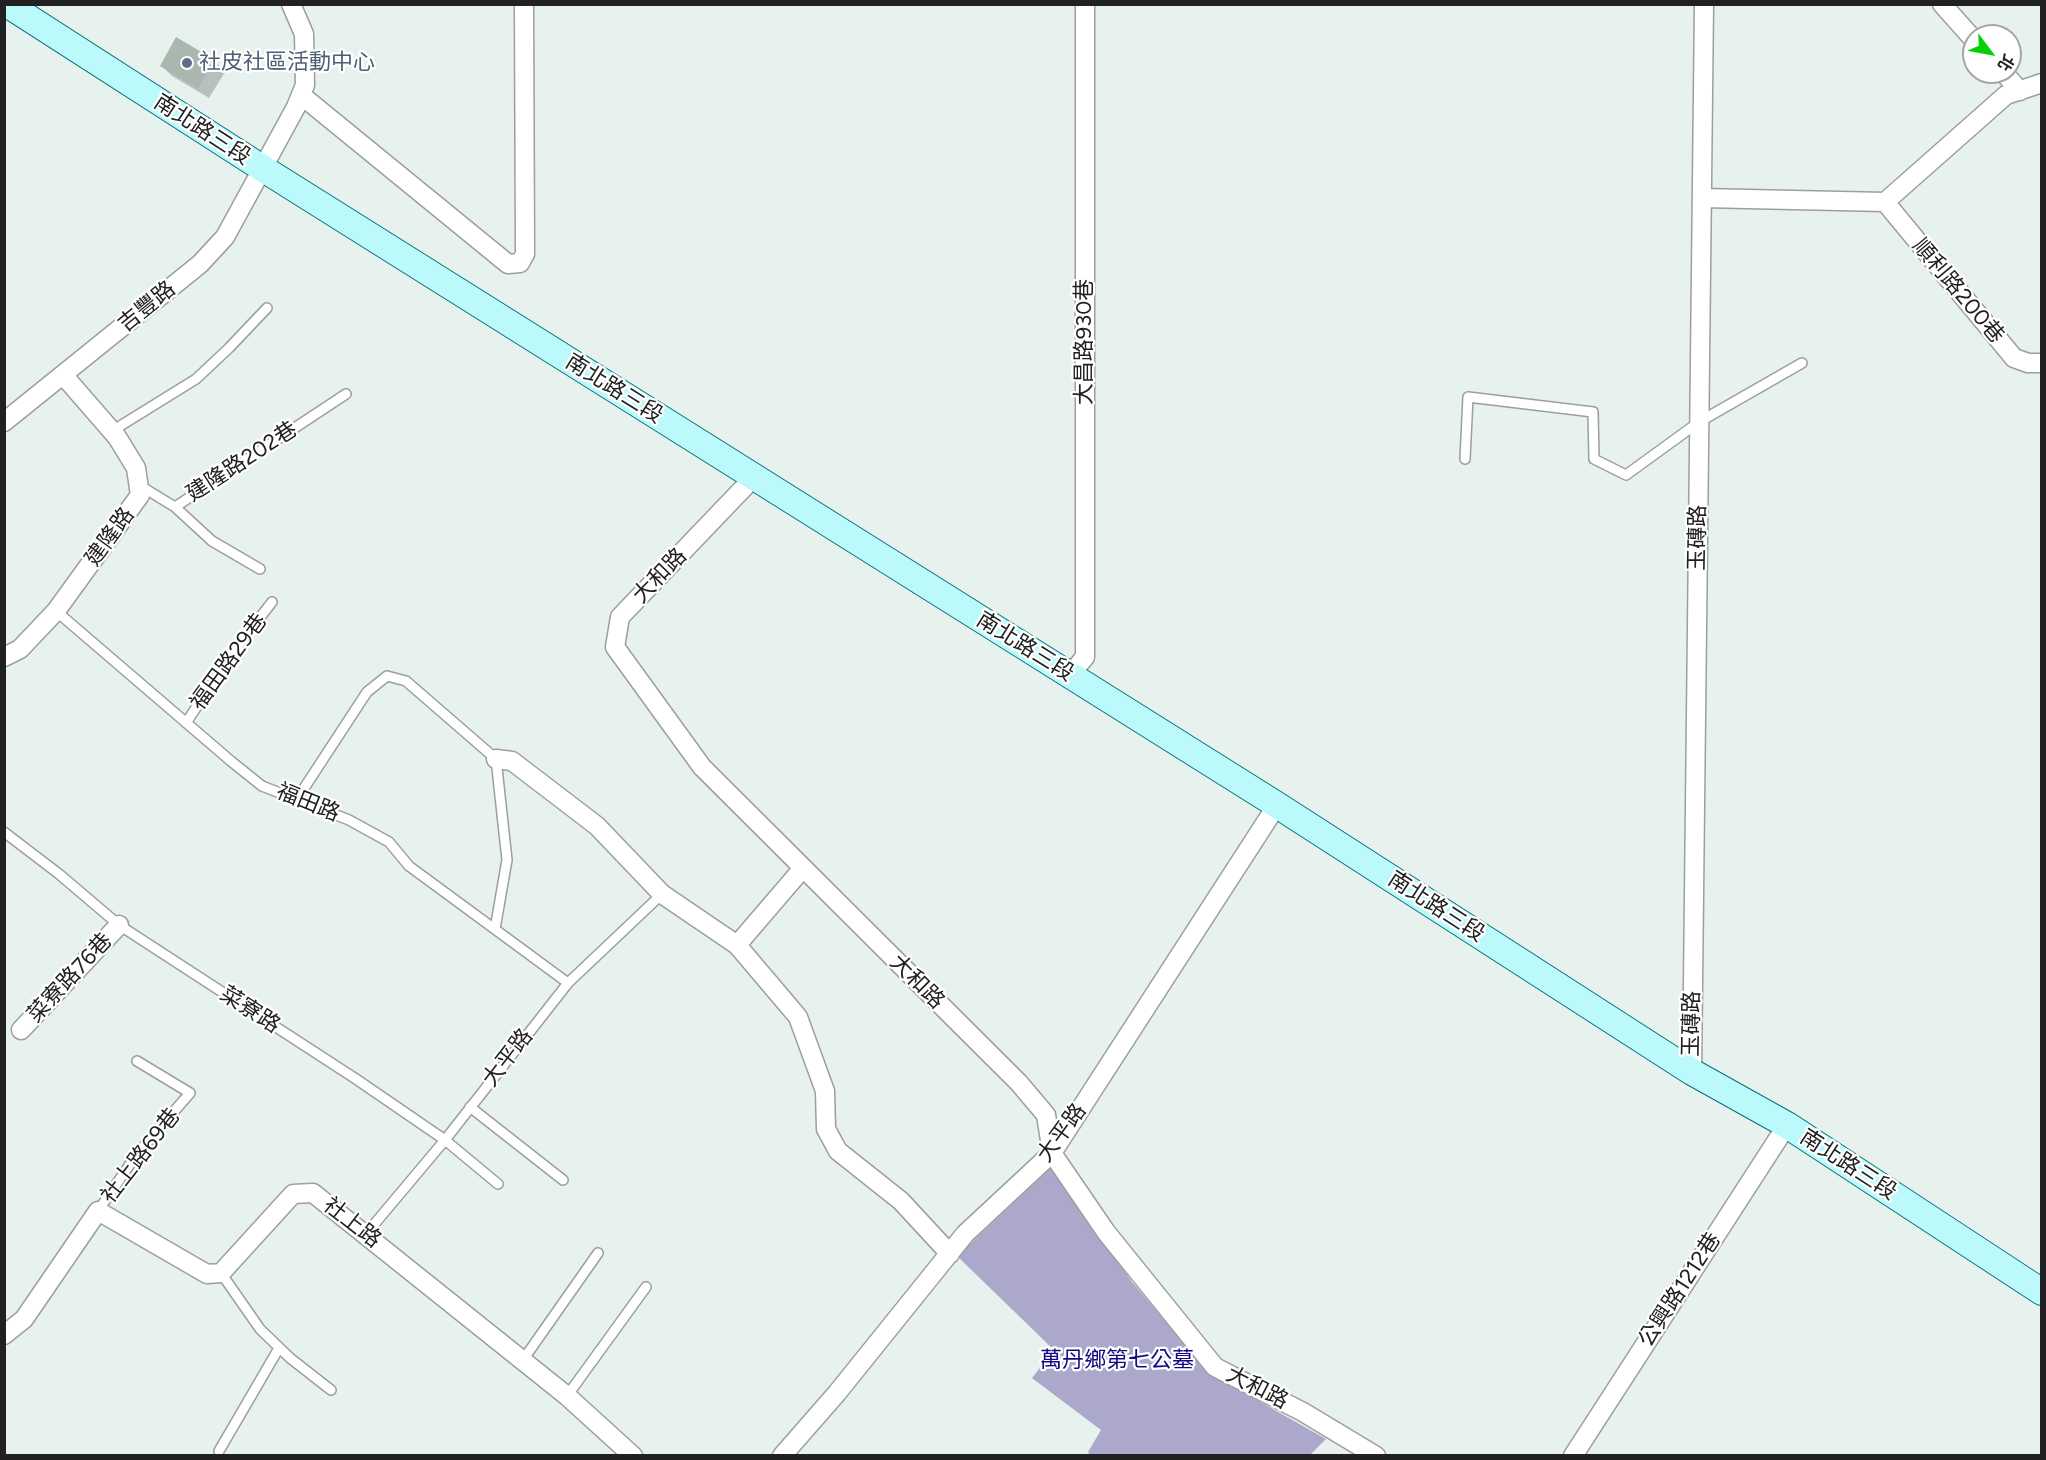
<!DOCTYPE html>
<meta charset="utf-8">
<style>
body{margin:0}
#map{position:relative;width:2046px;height:1460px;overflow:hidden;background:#e7f1ee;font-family:Figtree,"Noto Sans TC",sans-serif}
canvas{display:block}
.frame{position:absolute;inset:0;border:6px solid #212121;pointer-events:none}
.north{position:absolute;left:1962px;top:24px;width:60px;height:60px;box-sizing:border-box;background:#fff;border:2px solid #a6a6a6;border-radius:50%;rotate:122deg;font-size:16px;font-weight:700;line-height:24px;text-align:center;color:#212121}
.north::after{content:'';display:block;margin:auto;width:21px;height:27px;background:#03d100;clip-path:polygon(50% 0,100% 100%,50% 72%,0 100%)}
</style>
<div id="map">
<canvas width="2046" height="1460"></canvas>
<div class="frame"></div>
<div class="north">北</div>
</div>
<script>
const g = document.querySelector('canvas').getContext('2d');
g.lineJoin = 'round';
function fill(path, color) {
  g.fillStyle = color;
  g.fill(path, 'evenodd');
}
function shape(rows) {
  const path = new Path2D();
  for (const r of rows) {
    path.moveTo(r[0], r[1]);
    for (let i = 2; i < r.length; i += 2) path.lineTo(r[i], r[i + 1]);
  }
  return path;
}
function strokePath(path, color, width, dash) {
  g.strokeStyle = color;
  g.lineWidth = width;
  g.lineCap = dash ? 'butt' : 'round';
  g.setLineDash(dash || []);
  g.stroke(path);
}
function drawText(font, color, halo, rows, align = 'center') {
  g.font = font + ' Figtree,"Noto Sans TC",sans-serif';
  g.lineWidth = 4.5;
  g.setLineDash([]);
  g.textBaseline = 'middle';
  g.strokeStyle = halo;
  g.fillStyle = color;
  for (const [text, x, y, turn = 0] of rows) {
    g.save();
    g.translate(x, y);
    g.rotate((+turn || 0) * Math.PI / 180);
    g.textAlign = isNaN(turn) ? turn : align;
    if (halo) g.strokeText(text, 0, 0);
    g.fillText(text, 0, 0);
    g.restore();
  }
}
fill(shape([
 [1052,1167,1132,1282,1209,1373,1326,1439,1310,1455,1090,1455,1088,1452,1101,1430,1032,1378,1054,1350,957,1256]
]), '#aca8cb');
fill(shape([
 [177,39,215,61,225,72,209,98,172,76,161,65]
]), '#0003');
fill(shape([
 [176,37,215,60,198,89,160,66]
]), '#a9b7af');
const lane = shape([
 [112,431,196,379,229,348,267,308],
 [1465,459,1468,397,1593,412,1594,459,1626,475,1699,422,1802,363],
 [139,485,175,507,346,394],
 [175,507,212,541,260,569],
 [56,611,232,762,262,786,349,820,389,842,409,866,568,983],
 [186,723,230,656,272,602],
 [297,799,367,692,387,676,406,681,496,759,507,860,495,929],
 [4,832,59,874,119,925,356,1079,445,1140,498,1184],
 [470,1107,563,1180],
 [98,1211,137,1154,190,1093,137,1061],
 [366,1234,445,1140,568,983,662,894],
 [221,1273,260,1329,290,1358,331,1390],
 [523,1360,598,1253],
 [567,1396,646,1287],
 [219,1451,279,1348]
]);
const street = shape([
 [1942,4,1974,40],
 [2003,72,2020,91],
 [301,95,508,264,520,263,525,254,524,4],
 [1702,198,1885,202,2006,95,2042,83],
 [1885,202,2014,358,2028,363,2042,363],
 [4,422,200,264,225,237,296,107,305,85,304,34,291,4],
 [754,477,620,617,615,647,702,767,1019,1083,1046,1115,1052,1153,1106,1232,1215,1367,1303,1412,1376,1456],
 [4,657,20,649,56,611,140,495,136,468,117,437,64,376],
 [1070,675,1085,657,1085,4],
 [496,759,512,761,597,826,662,894,737,945,798,1017,825,1091,826,1129,838,1151,901,1201,950,1254],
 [737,945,803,868],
 [21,1030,119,925],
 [1692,1072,1704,4],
 [4,1335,24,1319,98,1211,207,1274,221,1273,293,1194,313,1193,567,1396,633,1456],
 [782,1456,837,1393,965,1234,1052,1153,1277,805],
 [1573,1456,1787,1125]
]);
const secondary = shape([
 [7,4,262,168,1277,805,1692,1072,1787,1125,2042,1292]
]);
strokePath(lane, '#9e9e9e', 12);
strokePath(street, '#9e9e9e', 21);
strokePath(secondary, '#03717c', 28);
strokePath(lane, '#fff', 9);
strokePath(street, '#fff', 18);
strokePath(secondary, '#bbf9fb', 26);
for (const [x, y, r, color] of [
 [187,63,6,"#5c6f8a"]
]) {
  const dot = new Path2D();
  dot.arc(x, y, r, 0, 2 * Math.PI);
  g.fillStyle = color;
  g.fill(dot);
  strokePath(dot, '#fff', 2);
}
drawText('22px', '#4e5e75', '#fff', [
 ["社皮社區活動中心",199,63]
], 'left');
drawText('22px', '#212121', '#fff', [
 ["南北路三段",202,130,33],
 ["順利路200巷",1958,291,50],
 ["吉豐路",147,307,-39],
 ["大昌路930巷",1085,342,-90],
 ["南北路三段",614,389,32],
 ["建隆路202巷",242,462,-33],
 ["建隆路",110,537,-54],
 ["玉磚路",1698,538,-89],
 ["大和路",660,576,-46],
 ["南北路三段",1025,647,32],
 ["福田路29巷",229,662,-54],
 ["福田路",308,803,22],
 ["南北路三段",1436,907,33],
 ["菜寮路76巷",70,978,-47],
 ["大和路",917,982,45],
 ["菜寮路",250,1010,33],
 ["玉磚路",1692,1024,-89],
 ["大平路",508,1058,-52],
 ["大平路",1062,1133,-54],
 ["社上路69巷",141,1156,-52],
 ["南北路三段",1848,1165,33],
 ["社上路",352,1223,38],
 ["公興路1212巷",1680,1290,-57],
 ["大和路",1257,1388,27]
]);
drawText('22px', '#120a84', '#fff', [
 ["萬丹鄉第七公墓",1117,1361]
]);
</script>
